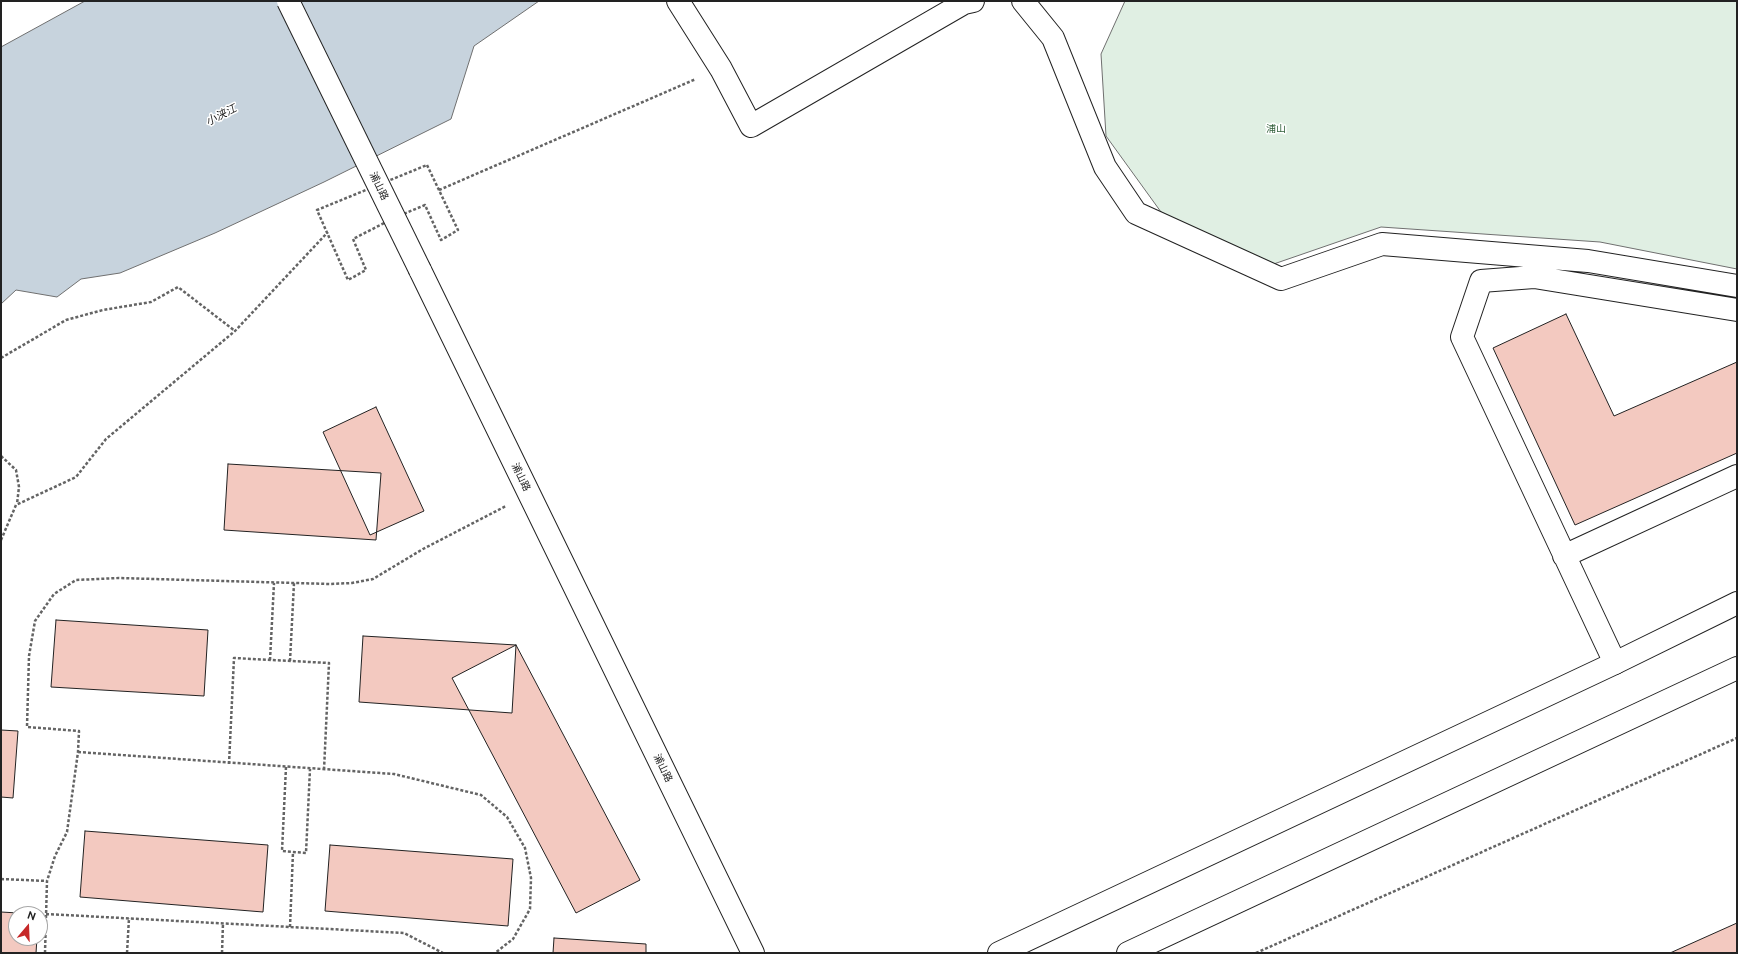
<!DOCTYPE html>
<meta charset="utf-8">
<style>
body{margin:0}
#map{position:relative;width:1738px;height:954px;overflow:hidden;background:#fff;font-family:Ubuntu,sans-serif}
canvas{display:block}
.frame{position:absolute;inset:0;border:2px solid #222;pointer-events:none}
.north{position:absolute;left:8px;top:906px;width:40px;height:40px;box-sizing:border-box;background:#fff;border:1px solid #a7a7a7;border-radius:50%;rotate:19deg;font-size:11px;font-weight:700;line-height:16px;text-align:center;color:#222}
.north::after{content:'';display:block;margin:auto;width:14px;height:18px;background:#c62828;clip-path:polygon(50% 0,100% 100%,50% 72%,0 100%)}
</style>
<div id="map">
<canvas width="1738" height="954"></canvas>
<div class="frame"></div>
<div class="north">N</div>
</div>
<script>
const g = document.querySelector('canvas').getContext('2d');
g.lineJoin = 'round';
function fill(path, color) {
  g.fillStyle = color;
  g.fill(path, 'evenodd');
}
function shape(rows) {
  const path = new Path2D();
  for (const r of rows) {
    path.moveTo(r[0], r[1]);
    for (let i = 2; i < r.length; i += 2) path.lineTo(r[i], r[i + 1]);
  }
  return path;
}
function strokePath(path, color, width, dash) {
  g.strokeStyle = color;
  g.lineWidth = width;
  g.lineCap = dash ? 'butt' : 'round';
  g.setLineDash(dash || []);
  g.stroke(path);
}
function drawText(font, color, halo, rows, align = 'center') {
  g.font = font + ' Ubuntu,"Noto Sans SC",sans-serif';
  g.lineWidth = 3;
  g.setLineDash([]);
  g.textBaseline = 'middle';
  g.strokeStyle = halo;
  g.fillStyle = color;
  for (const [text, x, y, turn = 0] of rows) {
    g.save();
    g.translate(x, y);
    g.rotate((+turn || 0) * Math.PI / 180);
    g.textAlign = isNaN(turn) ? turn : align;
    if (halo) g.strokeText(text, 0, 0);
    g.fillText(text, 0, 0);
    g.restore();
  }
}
const green = shape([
 [1125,1,1737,1,1737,269,1600,242,1381,227,1265,267,1161,212,1106,136,1101,54,1125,1]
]);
fill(green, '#e0efe3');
strokePath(green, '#6f6f6f', 1);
const water = shape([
 [85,1,539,1,474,46,451,119,324,182,215,233,120,273,81,279,57,297,16,290,1,304,1,47,85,1]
]);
fill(water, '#c7d3dd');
strokePath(water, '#6f6f6f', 1);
const building = shape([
 [1566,314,1614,416,1737,362,1737,453,1575,525,1493,348,1566,314],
 [376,407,424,511,370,535,323,432,376,407],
 [228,464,381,473,376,540,224,530,228,464],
 [56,620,208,630,204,696,51,687,56,620],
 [363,636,516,645,512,713,359,702,363,636],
 [516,645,640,880,576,913,452,678,516,645],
 [1,730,18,731,13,798,1,797,1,730],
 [85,831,268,845,263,912,80,897,85,831],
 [330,845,513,859,508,926,325,911,330,845],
 [1,912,35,914,16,914,16,938,37,938,36,953,1,953,1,912],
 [1737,923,1737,953,1670,953,1737,923],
 [554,938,646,944,646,953,553,953,554,938]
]);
fill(building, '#f3c9c0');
strokePath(building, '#222', 1);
const street = shape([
 [678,1,721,69,751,126,964,3,973,1],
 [1023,1,1053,38,1105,167,1136,213,1281,279,1382,244,1588,261,1737,286],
 [1564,556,1737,476],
 [1615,663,1462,337,1481,281,1534,277,1737,310]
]);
const secondary = shape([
 [420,270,753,953],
 [999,953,1615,663,1737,603],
 [1128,953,1737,668]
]);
strokePath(street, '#222', 24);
strokePath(secondary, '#222', 24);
strokePath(shape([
 [427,165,458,230,441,240,425,205,394,218,353,239,366,270,348,280,317,210,427,165],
 [439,190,696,79],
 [1,358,66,320,103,310,151,302,178,287,235,331],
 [1,456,16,470,19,487,17,504],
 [1,540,16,505,76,477,106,439,235,331,328,232],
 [270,660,274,583],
 [290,661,294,583],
 [78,752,394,774,481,795,507,817,525,848,531,878,530,909,513,939,495,953],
 [229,764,234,658,329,663,324,770],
 [286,767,282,851,306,853,310,769],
 [1,879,47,881],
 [46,914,404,933,443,953],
 [290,927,293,852],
 [45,953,47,881,55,856,67,832,78,752,79,731,27,727,29,656,35,621,54,594,76,580,119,578,330,584,352,583,373,579,423,549,506,506],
 [127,953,129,918],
 [222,953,223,923],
 [1256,953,1737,738]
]), '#646464', 2.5, [3, 2]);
strokePath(street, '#fff', 22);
strokePath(secondary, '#fff', 22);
const secondaryBridge = shape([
 [288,1,420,270]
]);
strokePath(secondaryBridge, '#222', 24, []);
strokePath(secondaryBridge, '#fff', 22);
drawText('10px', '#2f5e38', '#fff', [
 ["浦山",1276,129]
]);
drawText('10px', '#222', '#fff', [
 ["浦山路",379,186,64],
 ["浦山路",521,477,64],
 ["浦山路",663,768,64]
]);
drawText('italic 11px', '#222', '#fff', [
 ["小浃江",221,115,-27]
]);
</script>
